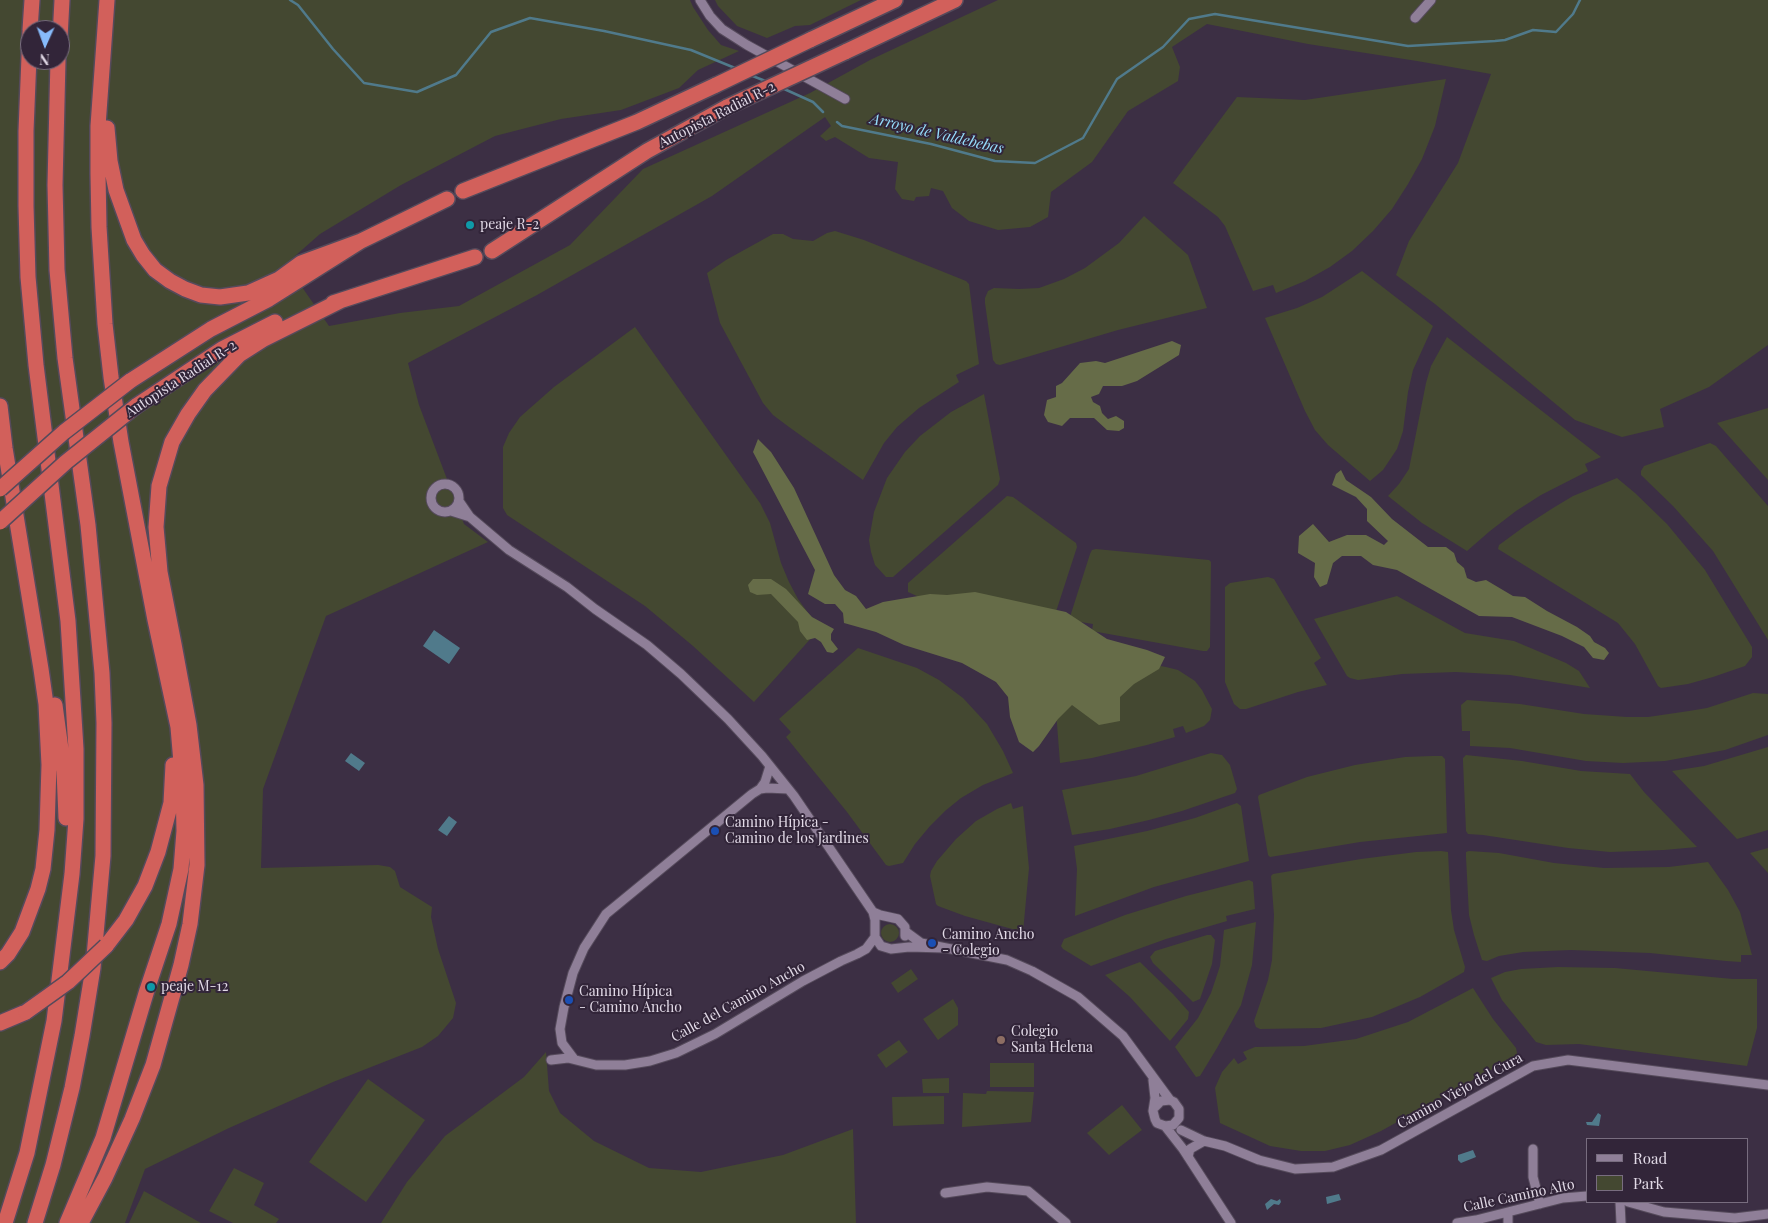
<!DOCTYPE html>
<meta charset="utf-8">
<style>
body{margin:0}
#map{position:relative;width:1768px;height:1223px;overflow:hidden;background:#3c2f44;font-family:"Playfair Display",serif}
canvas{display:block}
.legend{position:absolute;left:1586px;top:1138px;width:162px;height:65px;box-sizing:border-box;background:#322539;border:1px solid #786d7f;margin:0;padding:6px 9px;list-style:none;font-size:15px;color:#e2dae7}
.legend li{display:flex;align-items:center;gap:10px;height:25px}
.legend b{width:25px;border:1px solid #786d7f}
.north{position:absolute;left:20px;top:20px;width:50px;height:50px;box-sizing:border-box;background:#322539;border:1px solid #786d7f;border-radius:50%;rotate:182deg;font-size:14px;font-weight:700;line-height:20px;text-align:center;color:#e2dae7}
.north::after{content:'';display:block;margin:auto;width:18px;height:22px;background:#87bbfb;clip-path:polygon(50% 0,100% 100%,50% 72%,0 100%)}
</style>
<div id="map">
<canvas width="1768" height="1223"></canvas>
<ul class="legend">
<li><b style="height:6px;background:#8f7f98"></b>Road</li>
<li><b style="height:14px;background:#444831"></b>Park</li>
</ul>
<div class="north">N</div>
</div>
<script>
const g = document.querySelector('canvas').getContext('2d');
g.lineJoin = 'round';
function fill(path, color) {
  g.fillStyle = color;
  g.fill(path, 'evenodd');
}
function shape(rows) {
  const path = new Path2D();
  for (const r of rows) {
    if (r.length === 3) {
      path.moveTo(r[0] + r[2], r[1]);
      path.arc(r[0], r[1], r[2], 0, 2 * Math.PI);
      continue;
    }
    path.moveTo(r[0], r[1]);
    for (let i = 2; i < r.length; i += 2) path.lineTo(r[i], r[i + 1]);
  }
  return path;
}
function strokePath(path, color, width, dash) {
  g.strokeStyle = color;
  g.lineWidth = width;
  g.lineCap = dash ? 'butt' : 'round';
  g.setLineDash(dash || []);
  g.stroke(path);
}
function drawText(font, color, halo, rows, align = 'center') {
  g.font = font + ' "Playfair Display",serif';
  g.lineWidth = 4;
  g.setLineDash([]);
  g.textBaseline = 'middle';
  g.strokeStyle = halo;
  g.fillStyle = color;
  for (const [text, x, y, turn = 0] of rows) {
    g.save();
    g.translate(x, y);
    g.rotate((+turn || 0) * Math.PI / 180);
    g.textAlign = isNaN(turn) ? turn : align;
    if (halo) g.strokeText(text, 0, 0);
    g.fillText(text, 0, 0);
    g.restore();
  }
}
fill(shape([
 [0,0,690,0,693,7,708,30,721,45,739,51,698,70,679,88,621,110,561,119,495,136,401,185,320,234,286,264,329,326,400,313,459,306,570,245,643,169,810,93,870,60,998,0,1768,0,1768,345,1709,387,1660,409,1664,427,1622,437,1575,420,1435,304,1396,275,1409,241,1458,163,1491,74,1417,61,1308,44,1207,24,1172,47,1180,67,1178,81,1128,111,1092,162,1051,192,1048,217,1030,227,998,230,969,221,952,208,943,191,931,188,929,196,916,197,914,201,902,199,895,189,898,162,869,158,835,137,826,141,820,136,831,126,825,117,712,196,537,295,408,363,419,405,464,524,488,542,326,616,263,789,261,868,378,865,390,867,395,871,400,887,432,907,431,917,438,949,456,1003,453,1018,438,1036,422,1047,333,1082,229,1128,145,1169,125,1223,0,1223],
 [30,30,60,30,60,60,30,60],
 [715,0,861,0,810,25,795,26,767,38,737,26,718,6],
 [1446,79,1435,126,1422,159,1408,184,1392,209,1373,231,1352,251,1330,267,1305,281,1276,293,1273,285,1253,291,1225,226,1218,217,1173,183,1237,97,1305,100],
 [1144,216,1188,255,1207,308,1118,330,1000,365,996,364,993,360,985,303,985,298,988,291,994,288,1019,289,1039,288,1064,279,1085,268,1119,243],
 [835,231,864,240,966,281,969,284,979,364,956,375,959,382,919,408,897,427,884,443,863,480,789,427,773,415,763,403,720,323,707,273,726,260,773,234,783,234,793,239,813,241,827,233],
 [1362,271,1433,326,1413,370,1408,392,1403,431,1397,449,1383,470,1370,481,1328,445,1315,430,1305,411,1265,318,1297,308,1322,297],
 [635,327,760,503,770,523,781,563,789,582,798,599,814,621,821,627,754,702,693,646,645,606,507,515,503,508,503,447,509,433,520,417,554,387],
 [1447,337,1601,457,1585,464,1588,471,1541,495,1516,511,1490,531,1467,551,1422,523,1388,496,1399,484,1409,469,1426,383,1431,366],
 [984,394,1000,479,998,485,893,577,886,577,875,565,871,552,869,540,874,512,887,478,905,452,920,436,951,412],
 [1768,408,1768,480,1717,423],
 [1710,443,1716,446,1768,506,1768,640,1713,551,1673,506,1641,475,1641,471,1644,466],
 [1617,478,1635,493,1667,524,1705,570,1752,647,1752,657,1745,666,1713,677,1688,684,1661,688,1658,686,1635,644,1618,623,1498,549,1499,545,1525,526,1553,508,1573,496],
 [1007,496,1013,497,1076,543,1077,547,1053,621,928,601,908,592,908,583],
 [1096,549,1209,560,1211,562,1210,647,1207,651,1203,651,1092,631,1093,624,1069,620,1090,554,1092,550],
 [1268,577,1274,579,1321,658,1314,663,1327,685,1298,692,1246,709,1240,709,1234,704,1225,682,1225,587,1230,583],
 [1397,596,1465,633,1514,641,1566,663,1579,671,1590,688,1510,675,1456,672,1402,674,1358,680,1350,678,1347,676,1314,619],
 [858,648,917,668,939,680,963,698,987,724,1003,751,1013,773,983,785,961,798,945,811,930,826,915,844,903,863,889,866,886,865,847,812,786,737,791,732,779,719],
 [1061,648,1166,667,1178,670,1195,681,1202,690,1212,709,1210,720,1204,726,1186,733,1183,726,1173,729,1175,737,1147,745,1092,758,1060,763,1056,711],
 [1753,693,1768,694,1768,735,1725,750,1665,761,1623,763,1586,761,1510,748,1470,746,1470,731,1462,731,1461,705,1467,700,1520,704,1584,714,1627,717,1648,717,1689,711,1707,708],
 [1768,747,1768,830,1737,839,1672,771,1704,766],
 [1211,753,1222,755,1230,765,1237,789,1235,793,1182,811,1149,820,1110,829,1072,835,1062,790,1136,776],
 [1466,755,1522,761,1581,771,1630,774,1644,792,1697,847,1664,850,1610,852,1568,848,1483,835,1468,834,1466,831,1463,761,1463,758],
 [1432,756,1442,756,1445,759,1447,833,1360,842,1270,857,1268,855,1258,797,1259,795,1307,777,1355,765,1405,757],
 [1011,803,1013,809,1023,806,1029,868,1023,932,965,916,938,906,936,904,930,876,931,871,937,861,956,839,976,821,997,809],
 [1237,803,1241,806,1249,861,1154,887,1075,916,1077,869,1074,846,1147,831,1195,818],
 [1768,848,1768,873,1750,853],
 [1441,851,1448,852,1451,910,1454,930,1465,967,1464,972,1420,997,1372,1017,1321,1028,1260,1029,1256,1027,1254,1021,1268,980,1272,960,1274,915,1271,876,1273,874,1361,859,1416,852],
 [1469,851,1499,853,1554,863,1604,868,1669,867,1708,862,1728,890,1740,912,1752,955,1741,955,1741,962,1726,961,1650,953,1571,950,1523,952,1499,956,1487,961,1482,960,1474,935,1469,915,1466,857,1466,852],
 [1249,880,1253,882,1255,909,1226,916,1227,921,1166,939,1091,966,1063,949,1061,946,1064,939,1125,915,1186,896],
 [1256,922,1252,965,1241,1005,1217,1048,1200,1076,1196,1077,1175,1047,1198,1018,1211,993,1220,966,1224,930],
 [890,933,9],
 [1207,935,1211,935,1215,940,1212,964,1200,999,1193,1002,1153,963,1150,957,1155,951],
 [1140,962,1173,994,1189,1012,1188,1019,1170,1041,1130,997,1105,975],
 [1558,967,1615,968,1733,979,1757,979,1757,1028,1747,1066,1579,1044,1546,1045,1536,1042,1502,1000,1491,978,1505,972,1521,969],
 [911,969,918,979,898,993,891,983],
 [1473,988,1493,1019,1516,1048,1517,1053,1516,1056,1381,1131,1350,1145,1325,1151,1301,1151,1270,1146,1220,1123,1215,1088,1222,1072,1234,1058,1238,1064,1247,1059,1243,1052,1255,1047,1304,1046,1356,1039,1408,1022],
 [953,999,958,1008,958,1025,938,1040,923,1019],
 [899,1040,908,1052,886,1068,877,1055],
 [546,1052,549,1091,560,1113,594,1141,649,1168,701,1172,783,1155,853,1129,856,1223,381,1223,407,1182,445,1136,524,1077],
 [990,1063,1034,1063,1034,1087,990,1087],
 [949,1078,949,1093,923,1093,922,1079],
 [368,1079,425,1120,366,1202,309,1162],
 [987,1091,1034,1092,1031,1122,962,1127,963,1093,986,1094],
 [944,1096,944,1124,893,1126,892,1097],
 [1122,1105,1142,1130,1109,1155,1087,1133],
 [234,1168,264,1183,254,1205,279,1219,276,1223,233,1223,209,1211],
 [144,1191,201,1223,129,1223]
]), '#444831');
fill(shape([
 [1172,341,1181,345,1179,355,1137,381,1122,386,1103,386,1099,394,1091,397,1093,402,1100,406,1102,413,1108,419,1116,416,1124,421,1124,428,1119,431,1107,430,1094,418,1070,418,1062,426,1048,422,1044,415,1047,400,1056,397,1056,386,1062,383,1080,363,1096,361,1105,363],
 [758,439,771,452,794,488,834,575,845,590,856,596,866,609,883,602,930,594,947,595,975,592,1066,612,1107,639,1147,650,1165,657,1159,669,1134,684,1120,697,1120,721,1099,725,1072,705,1058,719,1039,746,1033,752,1019,742,1010,717,1008,697,996,682,962,663,904,645,876,632,844,623,843,613,835,604,825,604,808,594,815,570,753,452],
 [1341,470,1346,480,1371,497,1392,519,1428,547,1446,547,1454,553,1457,562,1464,568,1467,578,1476,582,1486,580,1513,596,1525,597,1547,611,1577,627,1590,636,1594,642,1605,648,1609,653,1604,660,1593,658,1584,647,1562,636,1512,617,1479,616,1397,570,1373,565,1361,556,1342,556,1333,563,1327,584,1320,587,1314,577,1315,563,1298,553,1299,536,1313,524,1329,542,1347,535,1366,535,1384,545,1388,541,1367,521,1367,509,1356,497,1332,485,1336,474],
 [753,579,771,579,786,589,812,617,834,629,831,634,831,640,838,649,833,653,827,652,821,642,815,638,807,640,800,631,798,622,771,594,757,595,750,592,748,585]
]), '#666c48');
fill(shape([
 [434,630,460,648,449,664,423,646],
 [351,753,365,763,359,771,345,761],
 [449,816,457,822,447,836,438,830],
 [1598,1113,1601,1115,1599,1126,1587,1125,1586,1122,1592,1122],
 [1473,1150,1476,1157,1461,1163,1458,1160,1458,1155],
 [1339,1194,1341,1200,1327,1204,1326,1197],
 [1271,1199,1277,1201,1280,1199,1281,1202,1279,1205,1274,1204,1267,1210,1265,1204]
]), '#507a8b');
strokePath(shape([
 [290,0,298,5,333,49,364,83,417,92,456,75,491,32,530,18,604,31,691,50,735,68],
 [750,75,768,82],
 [782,88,813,102,823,112],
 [837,122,842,126,931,144,995,161,1035,163,1083,138,1117,79,1163,47,1189,19,1215,14,1408,46,1495,41,1505,40,1533,30,1556,32,1573,14,1580,0]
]), '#507a8b', 2.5);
const street = shape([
 [700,0,710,16,722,29,747,45,845,99],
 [1415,18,1431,0],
 [445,498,14],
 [451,511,470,517,459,501],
 [470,517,509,550,567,587,595,609,647,645,681,674,728,719,762,756,794,796,873,912,875,920,875,937,881,946,891,949,909,947,944,948],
 [760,789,765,782,770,766],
 [873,912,880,915,898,919,905,927,905,936],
 [906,932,921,943,1007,960,1032,971,1078,997,1123,1036,1170,1100],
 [574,1059,562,1043,560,1029,564,1007,573,973,584,948,606,914,752,794,760,789,767,788,788,789],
 [551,1060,568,1058,596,1065,625,1065,650,1061,676,1053,715,1034,803,981,841,961,857,954,866,949,875,937],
 [1153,1080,1155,1098,1153,1111,1155,1119,1157,1123,1165,1126,1173,1125,1179,1118,1179,1109,1174,1102,1170,1100,1161,1101,1155,1107],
 [1165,1126,1183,1149,1231,1223],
 [1181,1130,1204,1141,1225,1146,1259,1160,1295,1169,1333,1167,1381,1150,1533,1066,1568,1060,1768,1085],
 [1533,1149,1533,1177,1540,1204],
 [1188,1157,1190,1149,1204,1141],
 [945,1193,987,1187,1028,1191,1066,1223],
 [1620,1202,1621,1223],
 [1628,1202,1664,1212,1735,1218,1768,1214],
 [1508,1212,1508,1223],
 [1457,1223,1476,1220,1563,1198,1587,1196]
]);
const highway = shape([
 [30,30,32,0],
 [60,38,62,0],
 [810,40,895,0],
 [845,52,955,0],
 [107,128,110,161,116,190,134,240,143,255,155,270,170,281,185,289,201,295,220,297,248,293,279,279,301,263,361,241],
 [463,191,637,122,716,85],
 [492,251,647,151,727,107],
 [333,303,475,257],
 [130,381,211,329,269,299,361,241,447,199],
 [0,406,5,448,41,669,46,704,49,765,47,830,43,869,38,889,22,932,8,954,0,962],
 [136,406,222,349,275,322],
 [55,705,64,771,66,818],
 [106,946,126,920,145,886,158,852,171,803,173,765],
 [0,1023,26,1012],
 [5,1223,27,1153,54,1021,72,874,76,819,76,749,68,621,36,365,28,277,26,206,26,131,30,32],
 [35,1223,53,1165,72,1088,82,1036,93,968,103,856,104,723,102,673,88,525,65,358,57,270,55,185,58,60],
 [67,1223,103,1138,147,990,169,924,181,869,184,831,183,786,178,727,155,620,121,442,111,377,105,324,99,227,98,174,98,126,107,0],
 [81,1223,105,1178,132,1119,153,1065,181,965,190,924,197,865,196,785,189,725,174,644,160,572,156,527,159,486,172,442,188,414,205,390,239,355,264,339,342,300]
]);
strokePath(street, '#554a5b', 11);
strokePath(highway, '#554a5b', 18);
strokePath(street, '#8f7f98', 9);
strokePath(highway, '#d2605b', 15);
const highwayBridge = shape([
 [716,85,810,40],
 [727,107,845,52],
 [0,489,64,432,130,381],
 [0,522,66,462,136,406],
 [26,1012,68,982,106,946]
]);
strokePath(highwayBridge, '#554a5b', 18, []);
strokePath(highwayBridge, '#d2605b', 15);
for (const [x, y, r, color] of [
 [470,225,5,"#0f9aa8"],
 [715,831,5,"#1a4fb4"],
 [932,943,5,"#1a4fb4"],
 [151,987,5,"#0f9aa8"],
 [569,1000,5,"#1a4fb4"],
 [1001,1040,5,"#8d6e63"]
]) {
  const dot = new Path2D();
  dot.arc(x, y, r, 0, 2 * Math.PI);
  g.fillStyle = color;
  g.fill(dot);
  strokePath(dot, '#322539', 2);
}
drawText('14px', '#e2dae7', '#322539', [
 ["Autopista Radial R-2",717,115,-27],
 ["Autopista Radial R-2",181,379,-33],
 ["Calle del Camino Ancho",738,1002,-29],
 ["Camino Viejo del Cura",1460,1091,-29],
 ["Calle Camino Alto",1519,1196,-12]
]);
drawText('14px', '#e2dae7', '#322539', [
 ["peaje R-2",480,225],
 ["Camino Hípica -",725,823],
 ["Camino de los Jardines",725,839],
 ["Camino Ancho",942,935],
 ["- Colegio",942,951],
 ["peaje M-12",161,987],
 ["Camino Hípica",579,992],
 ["- Camino Ancho",579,1008],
 ["Colegio",1011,1032],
 ["Santa Helena",1011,1048]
], 'left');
drawText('italic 15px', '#95ddfb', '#322539', [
 ["Arroyo de Valdebebas",937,134,13]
]);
</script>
